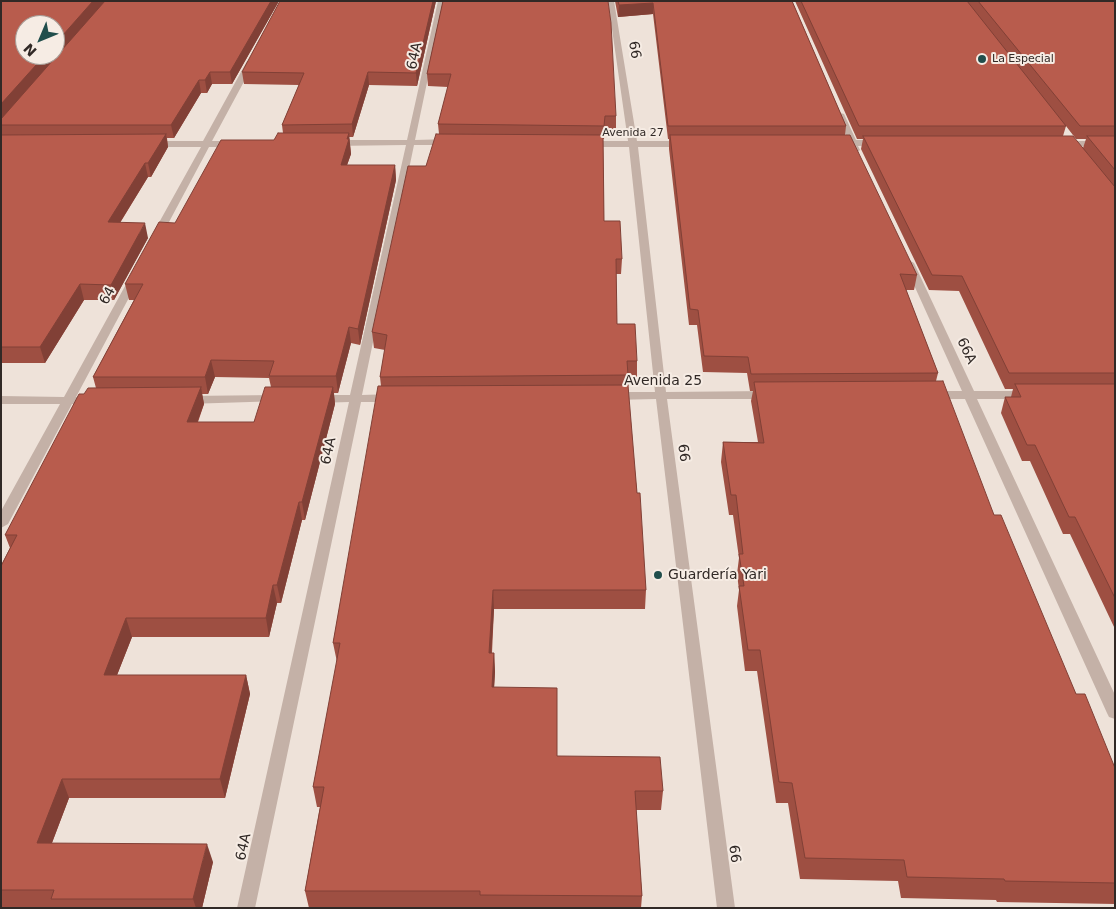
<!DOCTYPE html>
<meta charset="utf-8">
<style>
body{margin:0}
#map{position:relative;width:1116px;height:909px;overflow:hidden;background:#eee2d9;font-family:"DejaVu Sans",sans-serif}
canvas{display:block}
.frame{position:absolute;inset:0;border:2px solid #312926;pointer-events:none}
.north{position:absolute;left:15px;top:15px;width:50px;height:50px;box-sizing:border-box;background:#f6ece4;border:1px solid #a79e98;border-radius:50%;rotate:225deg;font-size:14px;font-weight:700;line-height:20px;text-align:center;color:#312926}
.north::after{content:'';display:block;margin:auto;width:18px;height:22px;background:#214e4c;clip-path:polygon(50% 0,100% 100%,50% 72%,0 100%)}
</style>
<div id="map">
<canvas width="1116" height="909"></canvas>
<div class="frame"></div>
<div class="north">N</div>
</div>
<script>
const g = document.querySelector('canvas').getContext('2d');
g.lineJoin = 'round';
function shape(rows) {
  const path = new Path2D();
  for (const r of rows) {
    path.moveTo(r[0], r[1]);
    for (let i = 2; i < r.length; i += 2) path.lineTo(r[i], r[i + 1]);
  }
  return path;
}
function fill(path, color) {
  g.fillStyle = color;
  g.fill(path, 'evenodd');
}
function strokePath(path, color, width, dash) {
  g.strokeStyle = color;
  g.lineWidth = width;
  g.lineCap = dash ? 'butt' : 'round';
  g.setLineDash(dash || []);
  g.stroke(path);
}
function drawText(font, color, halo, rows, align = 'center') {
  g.font = font + ' "DejaVu Sans",sans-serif';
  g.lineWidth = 4;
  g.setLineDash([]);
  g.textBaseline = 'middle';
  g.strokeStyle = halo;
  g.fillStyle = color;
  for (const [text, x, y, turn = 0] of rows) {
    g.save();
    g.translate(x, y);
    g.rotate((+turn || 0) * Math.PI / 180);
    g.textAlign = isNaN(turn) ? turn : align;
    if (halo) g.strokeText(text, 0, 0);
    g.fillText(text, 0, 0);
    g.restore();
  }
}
fill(shape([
 [438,1,444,1,415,140,450,139,454,142,450,145,414,145,362,395,392,394,398,398,392,402,361,402,255,908,237,908,349,402,317,403,311,399,317,395,350,395,406,145,332,146,328,143,332,140,407,140,438,1],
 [608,1,614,1,637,141,685,141,689,144,685,147,638,147,666,392,767,391,773,395,767,399,667,399,735,908,717,908,656,399,612,400,606,396,612,392,655,392,629,147,587,147,583,144,587,141,628,141,608,1],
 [247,61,254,63,212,141,235,141,239,144,235,147,209,147,161,237,159,239,153,239,151,237,201,147,152,147,148,144,152,141,203,141,247,61],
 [837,112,844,114,856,140,877,140,880,141,880,145,858,146,860,150,856,153,853,152,850,146,834,145,834,141,848,140,836,114,837,112],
 [1062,141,1115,141,1115,147,1059,146,1059,142,1062,141],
 [909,260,914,263,974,391,1027,391,1033,395,1027,399,977,399,1115,695,1115,719,1109,717,1107,713,965,399,932,399,926,395,932,391,962,391,904,263,909,260],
 [135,274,140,277,76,397,92,397,98,401,92,405,72,404,8,524,1,528,1,511,60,404,1,404,1,396,64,397,130,277,135,274],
 [277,395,283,399,281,401,187,404,181,400,187,396,277,395]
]), '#c4b1a7');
fill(shape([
 [1,1,279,1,232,84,212,84,207,93,201,93,174,138,167,138,168,147,151,177,148,177,120,223,148,238,114,300,84,300,45,363,1,363],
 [436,1,417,86,369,85,353,137,349,137,351,154,347,165,395,165,396,180,360,345,351,343,338,393,334,393,335,404,305,520,302,520,281,603,277,603,269,637,132,637,117,675,246,675,250,694,225,798,69,798,52,843,213,862,202,908,1,908,1,566,10,548,5,535,84,394,96,388,93,377,134,300,129,300,125,284,175,223,283,133,282,125,299,85,244,84,242,72],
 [215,377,269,378,271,387,254,422,198,422,204,404,202,394,208,394],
 [443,1,616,116,616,129,605,129,604,139,603,139,604,221,622,259,621,274,616,274,617,324,637,361,637,377,627,377,627,385,646,590,645,609,494,609,492,653,494,653,495,672,494,687,557,756,663,791,661,810,636,810,642,896,641,908,309,908,305,891,320,807,317,807,313,787,337,662,333,643,381,386,380,377,385,350,374,348,372,332,426,166,439,134,438,124,448,87,428,86,427,74],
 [615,1,792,1,846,126,845,135,917,275,914,290,906,290,938,373,936,381,994,515,1076,694,1115,768,1115,904,997,902,996,900,901,898,898,881,800,879,788,803,776,803,757,671,745,671,737,606,739,590,737,574,739,558,733,515,729,515,721,462,723,442,758,442,751,401,753,391,750,391,747,373,703,372,697,325,689,325,669,149,669,139,668,139,653,14,618,17],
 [795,1,1115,1,1115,629,1070,534,1063,534,1030,461,1022,461,1001,413,1005,397,1011,397,1013,389,1005,389,959,291,929,290,861,149,863,139,857,139],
 [1066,126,1076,139,1086,139,1083,148,1063,136]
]), '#9e4f42');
fill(shape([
 [93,1,105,1,1,121,1,104,45,55,55,55,55,44],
 [271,1,279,1,232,84,230,72],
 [433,1,436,1,417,86,416,73],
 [653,3,653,14,618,17,619,5],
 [210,72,212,84,207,93,205,80],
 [368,72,369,85,353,137,352,124],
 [199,80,201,93,174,138,171,125],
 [349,133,351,154,342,179,341,165],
 [166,134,168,147,151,177,148,163],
 [145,163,148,177,111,237,108,222],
 [395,165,396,180,360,345,358,329],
 [145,223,148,238,114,300,111,285],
 [80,284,84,300,45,363,40,347],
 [349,327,351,343,338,393,336,376],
 [211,360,215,377,208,394,205,377],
 [201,387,204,404,191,439,187,422],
 [333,387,335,404,305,520,302,502],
 [299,502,302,520,281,603,277,585],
 [273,585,277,603,269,637,266,618],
 [493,590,494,609,490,672,489,653],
 [126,618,132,637,110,693,104,675],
 [494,653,495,672,493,707,492,687],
 [246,675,250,694,225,798,220,779],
 [62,779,69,798,45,861,37,843],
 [207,844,213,862,202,908,196,908,193,899]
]), '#814036');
const building = shape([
 [1,1,93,1,55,44,55,25,25,25,25,55,45,55,1,104,1,1],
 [105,1,271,1,230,72,210,72,205,80,199,80,171,125,1,125,1,119,105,1],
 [280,1,433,1,416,73,368,72,352,124,282,125,304,73,242,72,280,1],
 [443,1,608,1,611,23,616,116,605,116,604,126,438,124,451,74,427,74,443,1],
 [618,1,792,1,846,126,668,126,653,3,619,5,618,1],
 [801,1,967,1,1066,126,859,126,801,1],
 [978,1,1115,1,1115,126,1080,126,978,1],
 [278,133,349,133,347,139,349,139,341,165,395,165,358,329,349,327,336,376,269,376,274,361,211,360,205,377,93,377,143,284,125,284,159,222,175,223,221,140,274,140,278,133],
 [166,134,148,163,145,163,108,222,145,223,111,285,80,284,40,347,1,347,1,135,166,134],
 [436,134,603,135,604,221,620,221,622,259,616,259,617,324,635,324,637,361,627,361,628,375,380,377,387,335,372,332,408,166,426,166,436,134],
 [670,135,850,135,917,275,900,274,938,373,751,374,748,357,704,356,698,310,690,309,670,135],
 [863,136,1073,136,1115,187,1115,373,1009,373,962,276,932,275,863,136],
 [1087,136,1115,136,1115,170,1087,136],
 [943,381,994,515,1001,515,1076,694,1085,694,1115,768,1115,883,1005,881,1004,879,907,877,904,860,805,858,792,783,779,782,760,650,748,650,739,586,744,586,739,554,743,554,736,495,731,495,723,442,764,443,754,382,943,381],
 [1015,384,1115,384,1115,598,1075,517,1069,517,1035,445,1027,445,1005,397,1021,397,1015,384],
 [628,385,637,493,640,493,646,590,493,590,489,653,494,653,492,687,557,688,557,756,660,757,663,791,635,791,642,896,480,895,480,891,305,891,324,787,313,787,340,643,333,643,378,386,628,385],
 [201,387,187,422,254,422,265,387,333,387,302,502,299,502,277,585,273,585,266,618,126,618,104,675,246,675,220,779,62,779,37,843,207,844,193,899,51,899,54,890,1,890,1,566,17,535,5,535,79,394,84,394,88,388,201,387]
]);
fill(building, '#b85c4d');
strokePath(building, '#814036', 1);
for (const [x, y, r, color] of [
 [982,59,5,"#214e4c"],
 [658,575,5,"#214e4c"]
]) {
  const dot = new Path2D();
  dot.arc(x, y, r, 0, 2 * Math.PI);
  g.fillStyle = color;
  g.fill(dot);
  strokePath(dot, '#f6ece4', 2);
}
drawText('11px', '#312926', '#f6ece4', [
 ["La Especial",992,59]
], 'left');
drawText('11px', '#312926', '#f6ece4', [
 ["Avenida 27",633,133]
]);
drawText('14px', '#312926', '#f6ece4', [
 ["66",634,50,81],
 ["64A",415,56,-78],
 ["64",108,296,-62],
 ["66A",966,351,65],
 ["Avenida 25",663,381],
 ["64A",329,451,-78],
 ["66",683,453,83],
 ["64A",244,847,-78],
 ["66",734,854,83]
]);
drawText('14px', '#312926', '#f6ece4', [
 ["Guardería Yari",668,575]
], 'left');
</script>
